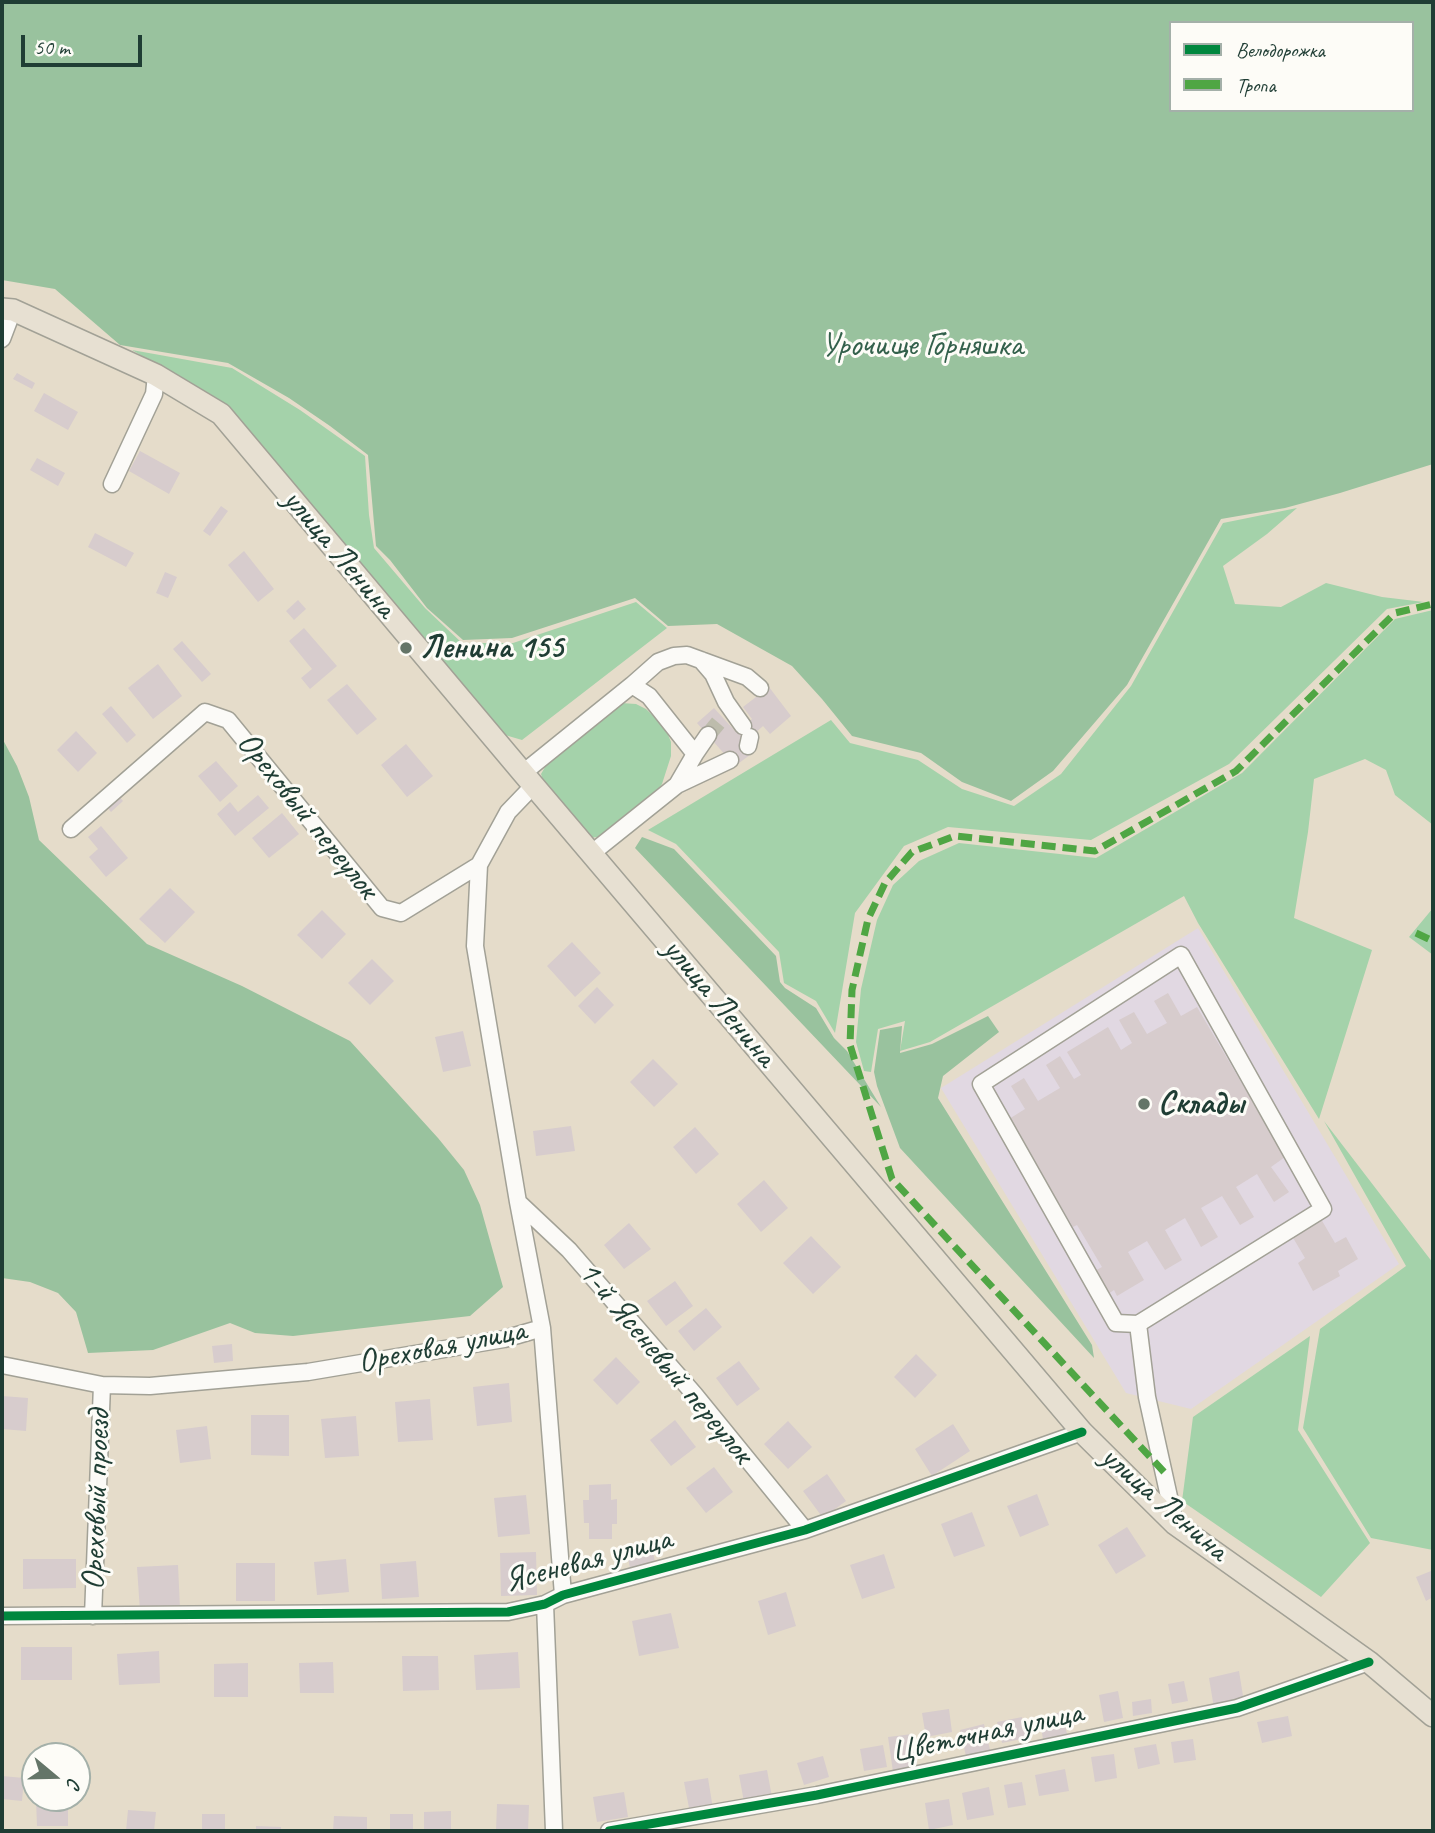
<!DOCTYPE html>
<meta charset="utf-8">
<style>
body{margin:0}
#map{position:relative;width:1435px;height:1833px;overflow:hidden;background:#e5dcca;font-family:Caveat,sans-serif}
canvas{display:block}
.frame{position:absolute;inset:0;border:4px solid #1f3d34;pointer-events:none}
.legend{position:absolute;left:1169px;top:21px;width:245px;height:91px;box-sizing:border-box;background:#fdfcf7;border:2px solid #a4b0a9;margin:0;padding:9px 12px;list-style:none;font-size:21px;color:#1f3d34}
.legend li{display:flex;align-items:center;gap:14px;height:35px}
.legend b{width:35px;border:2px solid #a4b0a9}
.north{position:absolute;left:21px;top:1742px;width:70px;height:70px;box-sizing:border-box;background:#fdfcf7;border:2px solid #a4b0a9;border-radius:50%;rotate:109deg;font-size:19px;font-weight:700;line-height:28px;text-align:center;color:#1f3d34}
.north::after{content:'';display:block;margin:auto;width:24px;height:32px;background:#647568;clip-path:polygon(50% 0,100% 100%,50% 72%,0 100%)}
.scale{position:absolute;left:21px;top:35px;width:121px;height:32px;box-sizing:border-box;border:4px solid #1f3d34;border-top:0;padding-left:9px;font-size:21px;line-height:24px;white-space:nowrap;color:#1f3d34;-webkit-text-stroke:5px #fdfcf7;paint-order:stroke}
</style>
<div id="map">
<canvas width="1435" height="1833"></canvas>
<div class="frame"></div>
<ul class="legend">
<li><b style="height:9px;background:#00873e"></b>Велодорожка</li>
<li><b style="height:9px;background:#4fa644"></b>Тропа</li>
</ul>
<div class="north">С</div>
<div class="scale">50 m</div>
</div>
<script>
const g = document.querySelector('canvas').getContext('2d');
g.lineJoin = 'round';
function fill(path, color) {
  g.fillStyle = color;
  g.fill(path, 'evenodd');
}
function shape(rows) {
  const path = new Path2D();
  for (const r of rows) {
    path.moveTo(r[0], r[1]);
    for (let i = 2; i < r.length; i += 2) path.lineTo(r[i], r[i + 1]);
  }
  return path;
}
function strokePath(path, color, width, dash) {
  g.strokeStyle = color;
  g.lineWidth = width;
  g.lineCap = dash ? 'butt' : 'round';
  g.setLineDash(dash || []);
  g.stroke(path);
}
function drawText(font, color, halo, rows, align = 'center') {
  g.font = font + ' Caveat,sans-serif';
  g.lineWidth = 6;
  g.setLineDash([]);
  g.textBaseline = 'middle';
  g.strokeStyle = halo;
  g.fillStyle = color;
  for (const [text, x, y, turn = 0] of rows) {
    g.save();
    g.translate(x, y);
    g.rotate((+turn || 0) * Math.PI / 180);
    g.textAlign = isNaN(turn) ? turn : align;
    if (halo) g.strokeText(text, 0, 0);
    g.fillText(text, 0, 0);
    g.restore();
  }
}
fill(shape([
 [1198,928,1399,1264,1191,1409,1126,1393,941,1088]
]), '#e1d8e2');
fill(shape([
 [132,350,232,368,300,410,365,456,369,515,374,548,425,608,462,643,513,643,636,602,667,628,522,740,505,735,220,402],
 [1297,508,1267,534,1223,566,1235,604,1281,607,1326,583,1382,597,1424,602,1387,609,1229,764,1091,840,948,827,904,846,855,913,835,1033,816,1001,784,983,779,952,676,844,648,830,831,720,850,743,918,760,962,789,1014,806,1061,774,1131,686,1223,523],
 [1433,610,1433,825,1395,795,1386,770,1365,759,1314,779,1308,832,1294,918,1372,950,1319,1119,1198,923,1184,896,930,1042,900,1051,905,1021,878,1029,871,1072,864,1071,856,1042,861,989,877,920,893,885,919,861,959,843,1096,858,1242,773,1395,619],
 [621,703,636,704,646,709,665,727,671,742,671,756,662,784,654,795,604,836,590,838,545,786,541,774,548,762],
 [1433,908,1433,955,1409,937],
 [1324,1121,1433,1263,1433,1550,1371,1538,1303,1428,1320,1329,1406,1266],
 [1310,1336,1298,1430,1370,1543,1321,1597,1182,1501,1193,1417]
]), '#a4d2aa');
fill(shape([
 [2,2,1433,2,1433,464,1340,493,1285,508,1221,519,1127,685,1053,771,1011,801,962,782,921,753,852,736,822,699,792,666,717,624,668,626,635,598,512,638,463,640,427,608,390,560,376,546,368,455,330,426,289,398,228,363,120,345,55,289,2,280],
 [1171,23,1412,23,1412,110,1171,110],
 [2,738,17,766,29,797,39,840,147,944,242,986,350,1041,438,1138,464,1170,480,1205,503,1287,470,1316,293,1336,255,1333,230,1323,153,1350,88,1353,76,1312,58,1293,30,1282,2,1278],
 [642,837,674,849,776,956,780,982,785,988,816,1008,834,1038,847,1051,881,1107,635,848],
 [988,1016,999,1032,943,1076,938,1098,1092,1345,1094,1358,900,1148,877,1086,874,1072,880,1030,902,1026,900,1053,932,1044]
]), '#99c29e');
fill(shape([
 [17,373,35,383,32,389,13,379],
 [44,393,78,412,68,430,34,411],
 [140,451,180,473,169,494,129,471],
 [37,458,65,473,58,486,30,470],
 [221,506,228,511,210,536,203,531],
 [95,533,134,553,126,567,88,547],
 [244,551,274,589,258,602,228,565],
 [165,572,177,577,168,598,156,593],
 [298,600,306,609,294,620,286,611],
 [304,628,337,666,310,689,301,678,312,669,289,641],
 [182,641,211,674,202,682,173,649],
 [158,664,182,696,153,719,128,688],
 [347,684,377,719,357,735,327,700],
 [769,687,791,716,770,734,763,726,745,742,754,752,735,766,697,723,714,708,736,732,752,719,743,707],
 [111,706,136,735,127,743,102,714],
 [76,731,97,753,78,772,57,750],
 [406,744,433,776,407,797,381,765],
 [216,761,238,786,220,802,198,776],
 [117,794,123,801,111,812,105,805],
 [258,795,269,808,235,836,217,814,230,802,238,812],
 [282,813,299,834,269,858,252,838],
 [101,826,128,858,106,877,89,857,98,849,88,837],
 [170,888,195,912,165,943,139,919],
 [322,910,346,934,322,959,297,935],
 [572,942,601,973,575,997,547,966],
 [372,959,394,981,370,1005,348,983],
 [597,987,614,1005,595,1024,578,1006],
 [1168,993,1181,1016,1197,1007,1285,1157,1271,1167,1289,1192,1274,1202,1257,1174,1236,1187,1254,1217,1240,1225,1222,1196,1201,1208,1218,1237,1201,1247,1185,1218,1165,1230,1182,1260,1165,1270,1147,1241,1128,1252,1144,1280,1117,1296,1114,1290,1105,1296,1091,1273,1102,1267,1077,1225,1073,1227,1009,1119,1025,1109,1011,1086,1024,1078,1038,1101,1060,1088,1046,1065,1060,1056,1074,1079,1081,1075,1067,1052,1108,1027,1121,1050,1132,1043,1119,1020,1134,1012,1147,1034,1167,1023,1154,1001],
 [463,1031,471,1066,443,1072,435,1037],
 [653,1059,678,1084,654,1107,630,1082],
 [571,1126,575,1151,536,1156,533,1131],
 [695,1127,719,1154,696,1174,673,1147],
 [764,1180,788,1208,761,1232,737,1204],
 [1321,1219,1335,1243,1346,1237,1358,1259,1338,1271,1340,1276,1313,1291,1298,1263,1305,1258,1292,1236],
 [629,1223,651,1249,624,1269,604,1245],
 [811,1236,841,1267,813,1294,783,1263],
 [675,1281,693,1306,666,1326,647,1301],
 [706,1308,722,1327,694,1351,678,1331],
 [232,1344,233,1361,214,1363,212,1346],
 [916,1354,937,1375,915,1398,894,1377],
 [616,1357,640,1382,617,1405,593,1380],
 [739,1361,760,1389,737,1406,716,1378],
 [509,1383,512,1422,477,1426,473,1387],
 [2,1396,28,1398,26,1431,2,1429],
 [430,1399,433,1440,398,1442,395,1402],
 [251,1415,289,1415,289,1456,251,1455],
 [356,1416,359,1456,325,1458,321,1419],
 [675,1420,696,1447,671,1466,650,1440],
 [788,1421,812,1447,788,1469,764,1444],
 [953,1424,970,1451,932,1476,915,1449],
 [207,1426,211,1459,180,1463,176,1430],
 [714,1467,733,1492,706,1513,686,1488],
 [827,1474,846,1501,823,1518,803,1491],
 [611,1484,611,1500,617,1499,617,1524,612,1524,612,1539,589,1539,589,1523,584,1523,583,1500,589,1500,589,1485],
 [1037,1494,1049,1525,1020,1537,1007,1506],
 [526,1495,530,1534,498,1537,494,1498],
 [972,1512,985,1546,954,1557,941,1524],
 [1127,1527,1146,1556,1116,1574,1098,1545],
 [652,1547,655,1562,630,1568,627,1552],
 [536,1552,537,1595,501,1596,500,1553],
 [884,1554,895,1588,862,1599,850,1565],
 [23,1559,76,1559,76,1588,23,1589],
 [346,1559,349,1592,317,1595,314,1562],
 [416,1561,419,1597,382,1599,380,1564],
 [236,1563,275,1563,275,1601,236,1601],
 [178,1565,180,1608,140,1611,137,1567],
 [1431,1571,1433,1578,1433,1597,1426,1601,1416,1577],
 [786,1592,796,1626,768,1635,758,1601],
 [671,1613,679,1648,639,1656,632,1621],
 [21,1647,72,1647,72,1680,21,1680],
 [159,1651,160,1683,119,1685,117,1654],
 [518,1652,520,1688,476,1690,474,1655],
 [402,1656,438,1656,439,1690,403,1691],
 [333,1662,334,1693,300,1693,299,1663],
 [248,1663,248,1697,214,1697,214,1664],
 [1239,1671,1244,1702,1214,1708,1209,1678],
 [1184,1681,1188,1701,1172,1704,1168,1684],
 [1118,1691,1123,1718,1104,1722,1099,1695],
 [1151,1699,1152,1713,1133,1716,1132,1702],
 [949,1709,952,1732,926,1737,922,1713],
 [1062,1712,1067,1734,1043,1739,1039,1717],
 [1288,1716,1292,1736,1262,1743,1257,1722],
 [1022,1717,1026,1738,1002,1743,997,1722],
 [984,1724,990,1750,966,1756,960,1730],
 [912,1734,917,1768,893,1772,888,1737],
 [1193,1739,1196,1760,1174,1763,1171,1742],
 [1156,1744,1160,1764,1138,1769,1134,1748],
 [883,1745,887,1767,864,1771,860,1749],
 [1114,1754,1117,1778,1095,1782,1091,1757],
 [823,1756,829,1777,804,1785,797,1763],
 [1065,1769,1069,1791,1039,1796,1035,1775],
 [767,1770,772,1797,744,1802,739,1775],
 [2,1776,24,1778,22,1801,2,1799],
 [708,1778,713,1809,690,1813,684,1782],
 [1022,1782,1026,1805,1008,1808,1004,1785],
 [989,1787,994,1815,967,1820,962,1793],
 [624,1792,628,1817,597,1822,593,1797],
 [36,1799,68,1799,68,1826,37,1826],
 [949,1799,953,1825,929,1830,925,1803],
 [497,1804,529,1805,528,1831,496,1831],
 [128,1810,156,1812,154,1831,126,1831],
 [451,1811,451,1831,424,1831,424,1812],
 [202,1814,225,1814,225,1831,202,1831],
 [390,1814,413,1814,413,1831,390,1831],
 [334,1816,367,1817,367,1831,333,1831],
 [256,1826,281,1827,281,1831,256,1831]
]), '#d7cccd');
strokePath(shape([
 [708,735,723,717]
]), '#bdbcac', 16, [16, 8]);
const minor = shape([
 [2,339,13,310],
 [112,484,154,394,156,375],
 [701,660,713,674,726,702,743,726],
 [632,685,658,662,674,656,687,655,747,677,760,688],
 [748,746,750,737],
 [695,754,708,735],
 [523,773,632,685,649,696,695,754,677,785,592,853],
 [677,785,730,760],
 [71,829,205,712,228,720,382,908,401,913,479,865,508,812,533,786],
 [518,1202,569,1250,695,1395,805,1530],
 [1138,1324,1116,1323,981,1084,1181,955,1323,1209,1138,1324,1147,1397,1175,1524],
 [542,1328,563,1595],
 [2,1365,102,1385,150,1386,308,1372,504,1339,542,1328,518,1202,475,946,479,865],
 [545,1604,554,1831],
 [2,1616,508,1612,545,1604,563,1595,805,1530,1082,1432],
 [93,1616,102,1385],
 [609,1831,817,1795,1237,1708,1369,1662]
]);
const major = shape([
 [2,309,13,310,156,375,221,414,523,773,1082,1432,1175,1524,1369,1662,1433,1716]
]);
strokePath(minor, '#a2a196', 19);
strokePath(major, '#a2a196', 24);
strokePath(minor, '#fbfaf7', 16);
strokePath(major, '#e7e0d2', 21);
strokePath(shape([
 [1416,933,1433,941],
 [1164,1472,892,1179,850,1045,852,990,868,919,885,883,912,852,955,836,1095,851,1236,771,1395,613,1433,604]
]), '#4fa644', 7, [14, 7]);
strokePath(shape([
 [2,1616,508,1612,545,1604,563,1595,805,1530,1082,1432],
 [609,1831,817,1795,1237,1708,1369,1662]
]), '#00873e', 9);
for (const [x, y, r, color] of [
 [406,648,7,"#647568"],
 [1144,1104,7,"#647568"]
]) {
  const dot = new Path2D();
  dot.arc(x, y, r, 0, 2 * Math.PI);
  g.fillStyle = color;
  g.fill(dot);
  strokePath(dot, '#fdfcf7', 2.5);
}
drawText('33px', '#33604b', '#fdfcf7', [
 ["Урочище Горняшка",922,346]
]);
drawText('33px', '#1f3d34', '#fdfcf7', [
 ["улица Ленина",339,554,50],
 ["Ореховый переулок",307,816,51],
 ["улица Ленина",719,1003,50],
 ["Ореховая улица",442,1347,-11],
 ["1-й Ясеневый переулок",665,1363,50],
 ["Ореховый проезд",97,1500,-88],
 ["улица Ленина",1164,1504,41],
 ["Ясеневая улица",588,1561,-15],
 ["Цветочная улица",987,1733,-12]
]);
drawText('bold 33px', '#1f3d34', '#fdfcf7', [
 ["Ленина 155",420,648],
 ["Склады",1158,1104]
], 'left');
</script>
